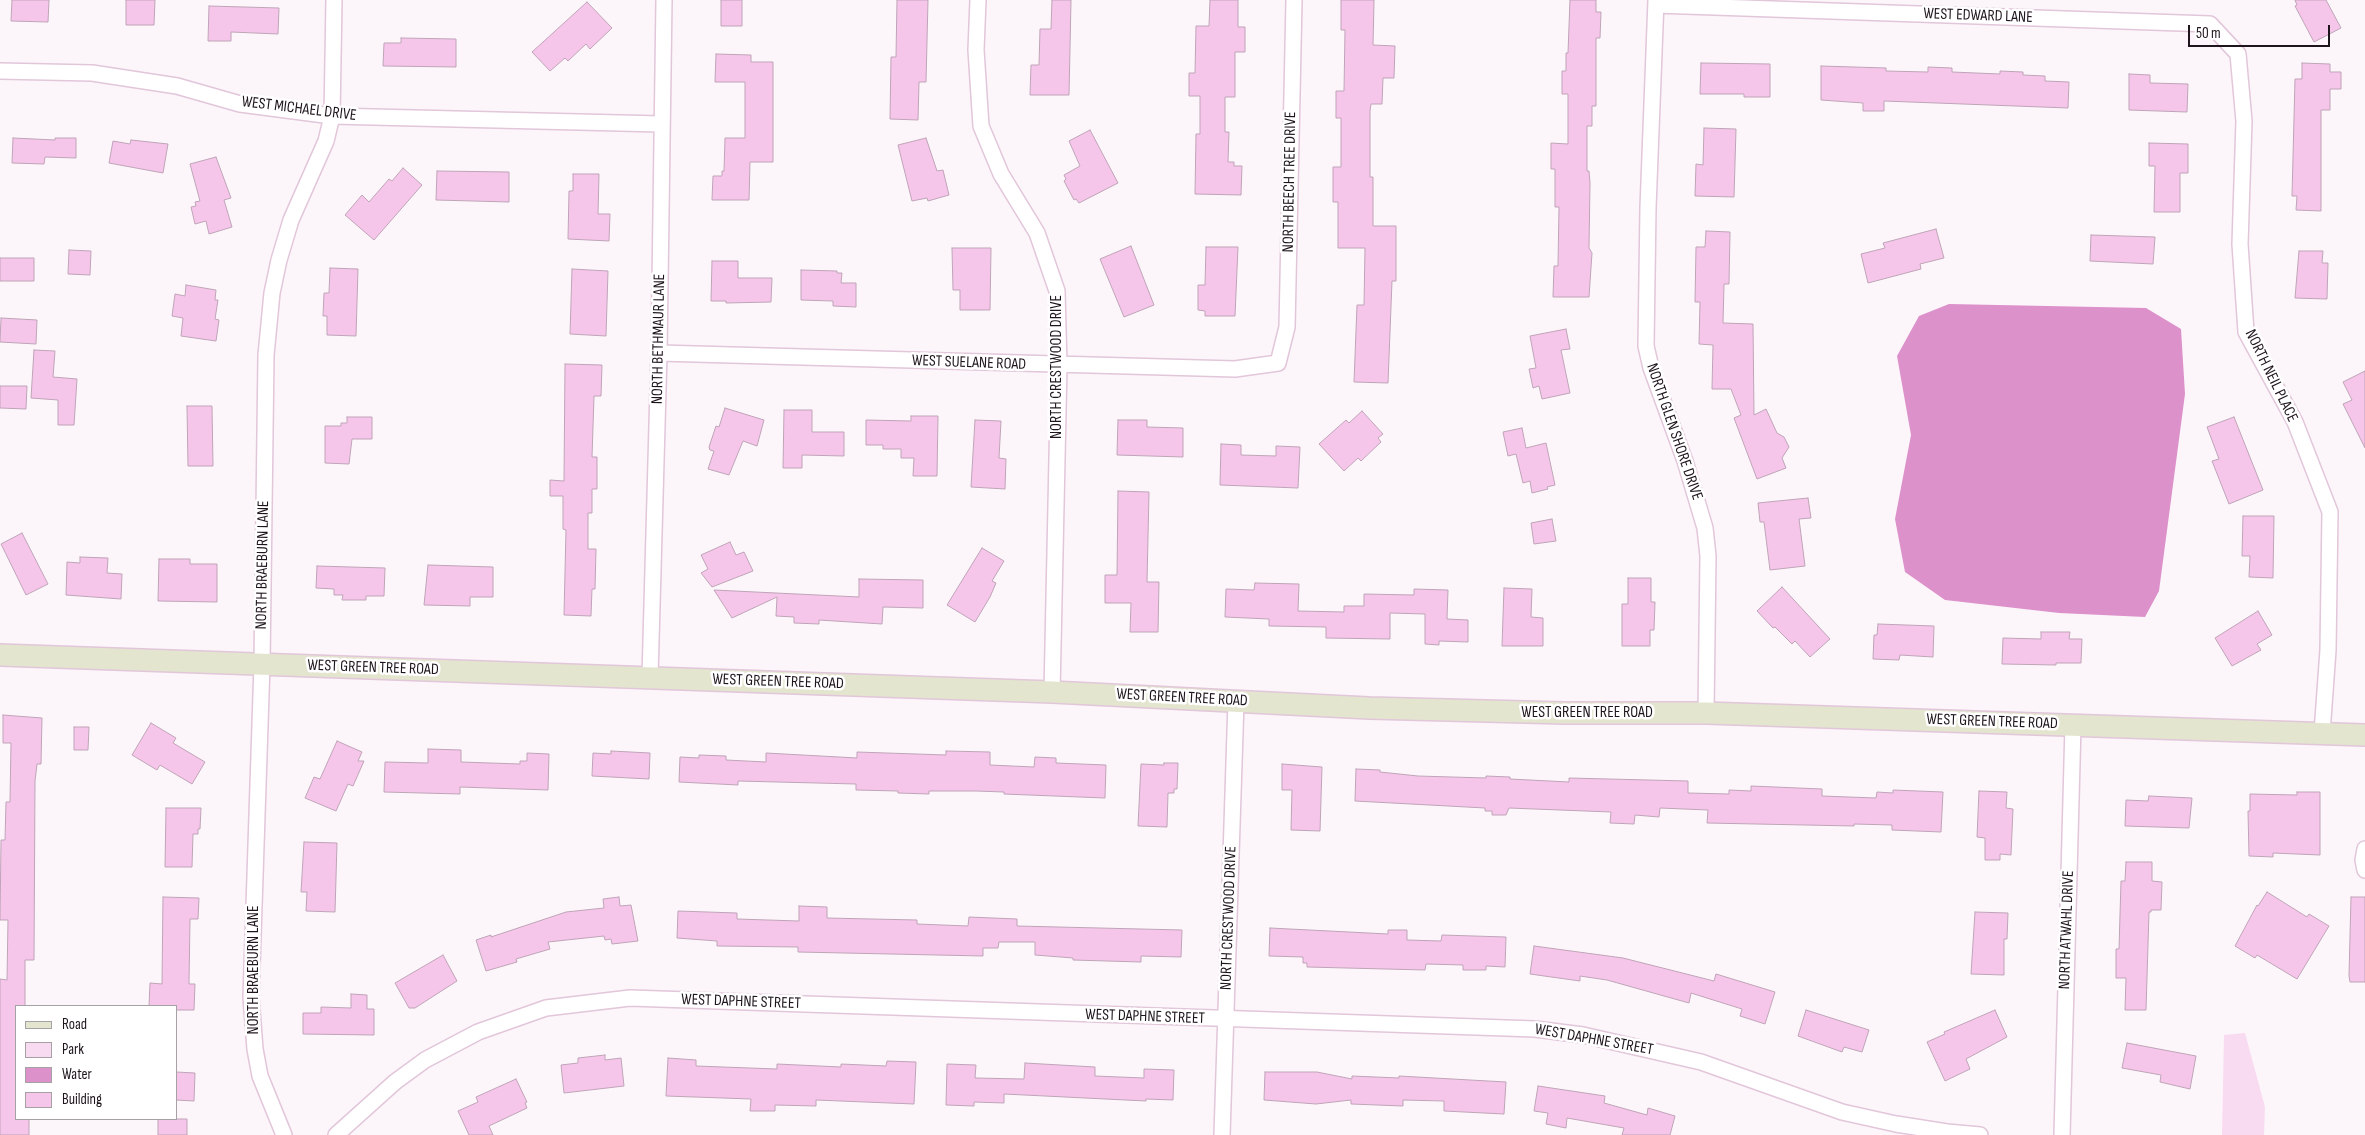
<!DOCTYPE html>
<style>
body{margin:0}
#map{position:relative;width:2365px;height:1135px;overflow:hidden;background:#fcf6fa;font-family:"Sofia Sans Condensed",sans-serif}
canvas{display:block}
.legend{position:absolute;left:15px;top:1005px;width:162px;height:115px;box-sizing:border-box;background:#fff;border:1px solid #a5a1a4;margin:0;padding:6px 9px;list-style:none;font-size:15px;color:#1e151c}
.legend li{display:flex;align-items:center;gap:10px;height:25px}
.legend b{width:25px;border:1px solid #a5a1a4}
.scale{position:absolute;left:2188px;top:25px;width:142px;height:22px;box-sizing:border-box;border:2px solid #1e151c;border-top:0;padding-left:6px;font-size:15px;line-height:18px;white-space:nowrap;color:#1e151c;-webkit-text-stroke:4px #fff;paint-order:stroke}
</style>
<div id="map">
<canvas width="2365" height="1135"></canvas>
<ul class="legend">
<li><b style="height:6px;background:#e3e5cf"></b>Road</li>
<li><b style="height:14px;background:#f9dbf1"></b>Park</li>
<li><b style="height:14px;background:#dc91cb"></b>Water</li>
<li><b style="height:14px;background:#f6c6ea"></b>Building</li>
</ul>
<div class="scale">50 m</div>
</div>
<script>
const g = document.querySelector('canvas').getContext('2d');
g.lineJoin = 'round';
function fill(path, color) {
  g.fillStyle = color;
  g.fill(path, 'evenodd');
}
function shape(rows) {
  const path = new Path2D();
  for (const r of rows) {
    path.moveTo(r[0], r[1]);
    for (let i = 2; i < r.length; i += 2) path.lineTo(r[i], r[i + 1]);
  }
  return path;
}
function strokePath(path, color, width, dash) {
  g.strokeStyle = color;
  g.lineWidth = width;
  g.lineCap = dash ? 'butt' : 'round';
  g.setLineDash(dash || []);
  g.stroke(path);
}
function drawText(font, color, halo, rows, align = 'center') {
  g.font = font + ' "Sofia Sans Condensed",sans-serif';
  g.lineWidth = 5;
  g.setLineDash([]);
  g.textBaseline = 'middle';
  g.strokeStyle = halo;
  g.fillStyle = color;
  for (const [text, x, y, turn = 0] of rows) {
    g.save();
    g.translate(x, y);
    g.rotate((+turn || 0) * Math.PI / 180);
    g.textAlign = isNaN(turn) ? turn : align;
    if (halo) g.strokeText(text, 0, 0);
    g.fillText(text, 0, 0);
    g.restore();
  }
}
fill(shape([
 [2245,1033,2265,1107,2264,1135,2222,1135,2224,1035]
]), '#f9dbf1');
fill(shape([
 [1949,304,2146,308,2181,329,2185,394,2159,591,2145,617,2059,613,1945,600,1905,572,1895,519,1911,435,1897,356,1919,316]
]), '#dc91cb');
const building = shape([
 [12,0,49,0,48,22,11,21,12,0],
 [126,0,155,0,154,25,126,25,126,0],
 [721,0,742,0,742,26,721,26,721,0],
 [897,0,928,0,926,82,919,82,918,120,890,119,891,57,896,57,897,0],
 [1052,0,1071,0,1069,95,1030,95,1031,65,1039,65,1040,29,1051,29,1052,0],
 [1210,0,1238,0,1238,27,1245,27,1245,52,1235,52,1235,97,1225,97,1225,132,1229,132,1228,162,1234,162,1234,166,1242,166,1241,195,1195,194,1196,134,1200,134,1200,96,1189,96,1189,73,1195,73,1196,26,1209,26,1210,0],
 [1341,0,1374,0,1373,45,1395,46,1394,78,1383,78,1382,104,1371,104,1370,111,1370,177,1373,177,1373,226,1396,226,1396,281,1392,281,1388,383,1354,382,1357,305,1364,305,1365,248,1338,248,1338,202,1333,202,1333,167,1341,167,1341,118,1336,118,1336,91,1344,91,1345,30,1341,30,1341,0],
 [1570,0,1596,0,1596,12,1601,12,1600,38,1596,38,1596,106,1592,106,1592,126,1587,126,1587,171,1589,171,1590,183,1589,248,1592,253,1589,297,1553,297,1554,266,1558,266,1559,207,1555,207,1555,169,1551,169,1551,143,1568,144,1568,94,1562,94,1562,71,1566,71,1566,53,1568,53,1570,0],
 [2295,0,2326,0,2341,28,2314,42,2295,6,2297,5,2295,0],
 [587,2,612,28,590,49,586,44,568,61,565,58,550,71,532,52,587,2],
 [209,6,279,8,278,34,231,32,231,41,208,41,209,6],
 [401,38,456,39,456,67,383,66,384,43,401,43,401,38],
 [716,54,751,55,751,62,773,62,773,162,750,162,749,200,712,200,713,176,722,176,722,171,724,171,725,138,745,138,745,82,715,82,716,54],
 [1701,63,1770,64,1770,97,1744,97,1744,94,1700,94,1701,63],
 [2302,63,2330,64,2330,72,2341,72,2341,89,2330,89,2330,110,2321,110,2321,211,2296,210,2297,196,2292,196,2295,79,2302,79,2302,63],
 [1821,66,1886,68,1886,71,1928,72,1928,67,1952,68,1952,72,2000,74,2000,71,2023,72,2023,75,2045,76,2045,81,2069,82,2068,108,1884,101,1884,111,1863,111,1863,103,1821,100,1821,66],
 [2129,74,2150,75,2150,83,2188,84,2187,112,2129,110,2129,74],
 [1704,128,1736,129,1734,197,1695,196,1696,164,1703,165,1704,128],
 [1090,130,1118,183,1079,203,1076,199,1074,200,1064,181,1066,179,1064,175,1080,166,1069,141,1090,130],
 [13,138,55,140,55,138,76,138,76,158,45,157,44,164,12,163,13,138],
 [926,138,937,171,943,170,949,195,928,201,927,198,912,201,898,145,926,138],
 [131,140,168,144,163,173,109,163,113,141,130,144,131,140],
 [2149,143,2188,144,2188,173,2180,173,2180,212,2154,212,2155,166,2149,166,2149,143],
 [216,157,231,198,224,200,232,227,209,234,206,221,195,224,191,207,196,206,195,202,200,201,190,164,216,157],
 [403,168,422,185,374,240,345,215,362,195,369,202,389,179,392,181,403,168],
 [437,171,509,172,509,202,436,200,437,171],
 [573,174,599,174,598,214,610,214,609,241,568,239,569,191,573,191,573,174],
 [1936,229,1944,258,1920,264,1921,269,1868,283,1861,254,1885,248,1883,243,1936,229],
 [1706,231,1730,232,1729,284,1724,284,1723,323,1753,324,1754,415,1766,409,1777,433,1784,437,1789,447,1782,458,1786,468,1757,479,1734,418,1741,415,1731,389,1712,389,1713,345,1699,344,1700,302,1695,302,1696,247,1705,247,1706,231],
 [2091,235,2155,237,2153,264,2090,261,2091,235],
 [1131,246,1154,305,1124,317,1100,259,1131,246],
 [1206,247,1238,247,1235,316,1205,316,1205,311,1198,310,1198,285,1205,285,1206,247],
 [952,248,991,248,990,310,960,310,960,290,953,290,952,248],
 [69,250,91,251,90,275,68,274,69,250],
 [2299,251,2323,251,2322,263,2328,263,2327,299,2295,298,2299,251],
 [0,258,34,258,34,281,0,281,0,258],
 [712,261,738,261,738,278,772,278,771,302,726,303,726,301,711,301,712,261],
 [330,268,358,269,356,336,327,335,327,316,323,316,324,293,329,293,330,268],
 [572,269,608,271,606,336,570,334,572,269],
 [801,270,837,271,837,273,842,273,841,283,856,283,856,307,833,306,833,301,801,300,801,270],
 [186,285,216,290,215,300,218,300,215,319,219,320,216,341,181,336,183,318,172,316,175,294,185,296,186,285],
 [1,318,37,320,36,344,0,342,1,318],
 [1566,329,1570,349,1561,350,1570,393,1542,399,1539,386,1533,388,1529,369,1536,368,1530,336,1566,329],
 [34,350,55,351,53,377,77,379,74,425,58,425,58,400,31,398,34,350],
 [565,364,602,365,601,396,594,396,592,457,597,457,597,489,592,489,592,513,588,513,588,549,596,549,595,589,592,589,591,616,564,615,566,530,563,529,563,496,550,496,550,480,564,481,565,364],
 [2365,371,2365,448,2343,404,2352,400,2343,382,2365,371],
 [0,386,27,386,26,409,0,408,0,386],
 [187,406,212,406,213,466,188,466,187,406],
 [725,408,764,420,757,446,743,441,729,475,708,469,714,451,710,450,709,447,716,426,719,427,725,408],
 [784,410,812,410,812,432,844,432,844,456,802,455,802,468,783,468,784,410],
 [1362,411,1383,434,1378,438,1381,442,1361,461,1358,458,1344,471,1319,444,1346,420,1349,423,1362,411],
 [911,416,938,416,937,476,913,476,914,458,901,458,901,449,883,449,883,445,866,445,866,420,911,421,911,416],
 [347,417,372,417,372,439,352,439,349,464,325,463,325,426,341,426,341,423,347,423,347,417],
 [2234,417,2263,490,2229,504,2212,461,2219,459,2207,427,2234,417],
 [975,420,1001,421,999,458,1006,459,1005,489,971,487,975,420],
 [1118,420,1147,420,1147,427,1183,428,1183,457,1117,455,1118,420],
 [1522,428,1526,448,1546,443,1555,485,1547,487,1548,489,1532,493,1530,481,1523,483,1516,454,1508,456,1503,432,1522,428],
 [1221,444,1241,445,1241,455,1276,456,1276,446,1300,447,1298,488,1220,485,1221,444],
 [1118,491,1149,492,1147,582,1159,582,1158,632,1130,632,1131,603,1105,603,1105,575,1117,575,1118,491],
 [1808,498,1811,518,1799,519,1805,566,1770,570,1764,522,1760,522,1758,503,1808,498],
 [2243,516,2274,516,2273,578,2249,577,2250,556,2242,556,2243,516],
 [1552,519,1556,541,1534,544,1531,523,1552,519],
 [22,533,48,584,26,595,1,544,22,533],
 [730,542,736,555,744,552,753,571,712,587,701,573,708,569,701,555,730,542],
 [982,548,1004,561,992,581,996,583,990,597,975,622,947,605,982,548],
 [80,557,108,558,107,573,122,574,121,599,66,595,67,562,80,563,80,557],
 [159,559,190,559,190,564,217,564,217,602,158,601,159,559],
 [428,565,493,567,493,597,470,597,470,606,424,605,428,565],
 [317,566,385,568,384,596,366,596,366,600,342,600,343,595,334,595,334,589,316,588,317,566],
 [1628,578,1651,578,1651,602,1655,602,1654,630,1650,630,1650,646,1622,646,1622,604,1628,604,1628,578],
 [859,579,923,580,923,608,883,607,882,624,819,620,819,624,794,623,794,617,776,616,777,597,732,618,714,590,859,597,859,579],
 [1255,583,1299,584,1298,611,1344,612,1344,606,1364,606,1364,594,1414,595,1414,589,1448,590,1447,619,1468,620,1468,642,1439,641,1439,645,1425,644,1425,614,1390,613,1390,639,1326,638,1326,627,1269,626,1269,619,1225,617,1226,589,1254,590,1255,583],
 [1782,587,1830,639,1810,657,1795,641,1792,644,1775,627,1773,628,1757,611,1782,587],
 [1504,588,1532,589,1531,617,1543,618,1543,646,1502,646,1504,588],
 [2258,611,2272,635,2257,644,2261,650,2232,666,2215,638,2258,611],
 [1878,624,1934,626,1933,657,1900,655,1899,660,1873,659,1874,635,1877,635,1878,624],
 [2041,632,2070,632,2069,639,2082,639,2081,663,2056,663,2056,665,2002,664,2003,638,2041,639,2041,632],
 [3,715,42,718,41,764,37,764,35,781,34,960,25,960,25,1006,16,1006,16,1119,29,1119,29,1135,0,1135,0,979,7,980,8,920,0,920,1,840,5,840,6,802,10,802,11,743,3,743,3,715],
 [151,723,176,738,173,743,205,762,192,784,160,765,157,770,132,755,151,723],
 [74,727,89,727,88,750,74,750,74,727],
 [337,741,362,752,358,761,364,761,353,786,348,784,336,811,305,798,314,777,320,779,337,741],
 [428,749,461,750,461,762,520,764,520,761,527,761,527,753,549,754,548,790,460,787,460,794,384,792,385,762,428,763,428,749],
 [611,751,650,753,649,779,592,776,593,753,611,754,611,751],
 [946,751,990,752,990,765,1034,767,1035,757,1056,758,1056,763,1106,765,1105,798,1004,794,1004,792,976,791,929,791,929,794,898,793,898,791,856,790,856,784,738,781,738,785,679,782,680,757,699,758,699,755,726,756,726,760,766,762,766,753,857,758,857,752,946,755,946,751],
 [1164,763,1178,763,1177,789,1174,789,1174,793,1168,793,1167,827,1138,826,1141,764,1164,765,1164,763],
 [1282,764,1322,767,1320,831,1291,830,1292,790,1282,790,1282,764],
 [1356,769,1380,770,1380,772,1418,776,1486,778,1486,776,1510,777,1510,779,1569,782,1569,778,1688,781,1688,793,1729,794,1729,790,1751,791,1751,786,1822,789,1822,796,1876,798,1877,792,1893,793,1893,790,1943,792,1941,832,1892,830,1892,825,1854,824,1854,826,1707,823,1708,810,1660,808,1659,817,1635,815,1634,824,1610,823,1611,812,1509,808,1506,815,1492,815,1492,811,1485,811,1485,808,1355,801,1356,769],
 [1979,791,2007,792,2006,808,2013,809,2011,855,2000,854,2000,860,1985,860,1985,838,1977,837,1979,791],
 [2297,792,2320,792,2320,855,2273,853,2273,857,2249,856,2248,811,2250,811,2250,794,2297,795,2297,792],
 [2149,796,2192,798,2189,828,2125,826,2126,800,2148,801,2149,796],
 [166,808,201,808,200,829,198,829,198,834,193,834,192,867,165,867,166,808],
 [304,842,337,843,335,912,306,911,307,892,301,892,304,842],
 [2126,862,2152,862,2152,881,2162,882,2161,910,2151,910,2151,912,2149,912,2146,1010,2125,1010,2126,978,2116,978,2116,949,2119,949,2121,881,2125,881,2126,862],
 [2267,892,2307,917,2309,914,2329,926,2297,979,2257,955,2255,958,2235,946,2257,905,2258,906,2267,892],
 [163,897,199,898,198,919,190,919,189,984,195,984,194,1010,176,1010,176,1006,149,1006,150,983,162,984,163,897],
 [619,897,620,906,631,905,638,941,612,944,611,939,605,940,604,936,548,942,550,949,516,959,517,962,486,971,476,940,491,935,491,937,566,912,604,908,603,899,619,897],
 [2351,897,2365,897,2365,982,2350,982,2349,976,2351,897],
 [799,906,827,907,827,918,917,920,917,924,968,926,969,917,1017,919,1017,926,1182,930,1181,957,1141,956,1141,962,1073,960,1073,958,1035,955,1035,942,999,942,998,948,983,948,983,956,798,952,798,947,717,946,717,941,677,938,678,911,737,913,737,919,799,921,799,906],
 [1975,912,2008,913,2007,939,2004,939,2004,975,1971,974,1975,912],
 [1270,928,1388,934,1388,930,1407,930,1407,940,1441,941,1442,935,1506,937,1505,967,1486,966,1486,970,1463,970,1463,965,1426,964,1425,970,1307,967,1307,963,1303,963,1303,957,1269,956,1270,928],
 [1534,946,1623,958,1714,981,1716,974,1775,992,1765,1024,1740,1016,1742,1009,1691,993,1689,1003,1607,980,1580,976,1580,981,1530,974,1534,946],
 [443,955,457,981,415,1008,409,1008,395,983,443,955],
 [351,994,367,995,367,1009,374,1009,374,1035,303,1034,303,1013,321,1013,321,1007,351,1008,351,994],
 [1806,1010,1869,1030,1862,1052,1844,1047,1842,1052,1798,1036,1806,1010],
 [1995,1010,2007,1037,1966,1059,1970,1069,1945,1081,1927,1042,1945,1034,1944,1032,1995,1010],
 [2127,1043,2196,1056,2190,1089,2160,1082,2161,1075,2122,1068,2127,1043],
 [605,1055,605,1060,621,1058,624,1086,564,1093,561,1065,578,1063,578,1058,605,1055],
 [668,1058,696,1060,696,1066,777,1069,777,1064,841,1067,841,1064,886,1066,887,1061,916,1062,914,1104,816,1100,816,1106,775,1105,775,1111,750,1111,751,1099,666,1096,668,1058],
 [1025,1063,1095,1067,1095,1076,1144,1078,1144,1069,1174,1070,1173,1100,1146,1099,1146,1101,1004,1094,1004,1103,974,1102,974,1106,946,1105,947,1064,976,1065,975,1078,1024,1079,1025,1063],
 [176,1072,195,1073,194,1101,176,1100,176,1072],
 [1265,1072,1317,1072,1352,1079,1352,1076,1399,1078,1399,1076,1506,1082,1504,1114,1444,1111,1444,1101,1403,1100,1403,1106,1351,1104,1351,1100,1316,1104,1264,1100,1265,1072],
 [516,1079,527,1102,525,1103,527,1108,489,1126,493,1135,469,1135,458,1111,478,1102,476,1097,516,1079],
 [1538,1086,1605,1096,1604,1103,1647,1115,1648,1108,1675,1116,1670,1135,1622,1135,1624,1128,1567,1118,1566,1128,1546,1124,1548,1113,1534,1111,1538,1086],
 [158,1119,187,1119,187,1135,158,1135,158,1119]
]);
fill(building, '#f6c6ea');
strokePath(building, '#bfa4b8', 1);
const street = shape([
 [978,0,976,50,981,126,1001,174,1037,233,1057,291,1059,365,1052,692],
 [1656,0,1648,208,1646,346,1651,368,1685,461,1705,528,1708,556,1706,713],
 [1656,5,2210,24,2238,54,2244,121,2240,244,2246,332,2295,422,2330,512,2328,650,2322,733],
 [0,71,92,73,177,86,240,104,332,116,661,124],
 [659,353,1235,369,1278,363,1287,327,1294,0],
 [650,677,659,353,664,0],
 [2365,849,2363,860,2365,870],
 [284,1135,260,1076,255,1049,251,997,262,664,266,355,272,293,279,260,291,220,326,141,332,116,334,0],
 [336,1135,395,1082,425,1060,478,1032,546,1008,630,998,1535,1029,1583,1035,1701,1062,1842,1112,1896,1124,1947,1132,1980,1135],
 [1222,1135,1236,701],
 [2062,1135,2073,725]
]);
const secondary = shape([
 [0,655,1052,692,1369,708,1564,713,1706,713,2365,735]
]);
strokePath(street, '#e2c6da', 18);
strokePath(secondary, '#e2c6da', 24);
strokePath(street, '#fff', 15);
strokePath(secondary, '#e3e5cf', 21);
drawText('16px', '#1e151c', '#fff', [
 ["WEST EDWARD LANE",1978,16,2],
 ["WEST MICHAEL DRIVE",299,109,7],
 ["NORTH BEECH TREE DRIVE",1290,182,-89],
 ["NORTH BETHMAUR LANE",659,339,-89],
 ["WEST SUELANE ROAD",969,363,2],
 ["NORTH CRESTWOOD DRIVE",1057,367,-90],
 ["NORTH NEIL PLACE",2271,376,64],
 ["NORTH GLEN SHORE DRIVE",1674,432,71],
 ["NORTH BRAEBURN LANE",263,565,-89],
 ["WEST GREEN TREE ROAD",373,668,2],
 ["WEST GREEN TREE ROAD",778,682,2],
 ["WEST GREEN TREE ROAD",1182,698,3],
 ["WEST GREEN TREE ROAD",1587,713],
 ["WEST GREEN TREE ROAD",1992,722,2],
 ["NORTH CRESTWOOD DRIVE",1229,918,-88],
 ["NORTH ATWAHL DRIVE",2067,930,-88],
 ["NORTH BRAEBURN LANE",254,970,-90],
 ["WEST DAPHNE STREET",741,1002,2],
 ["WEST DAPHNE STREET",1145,1017,2],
 ["WEST DAPHNE STREET",1594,1040,10]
]);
</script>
